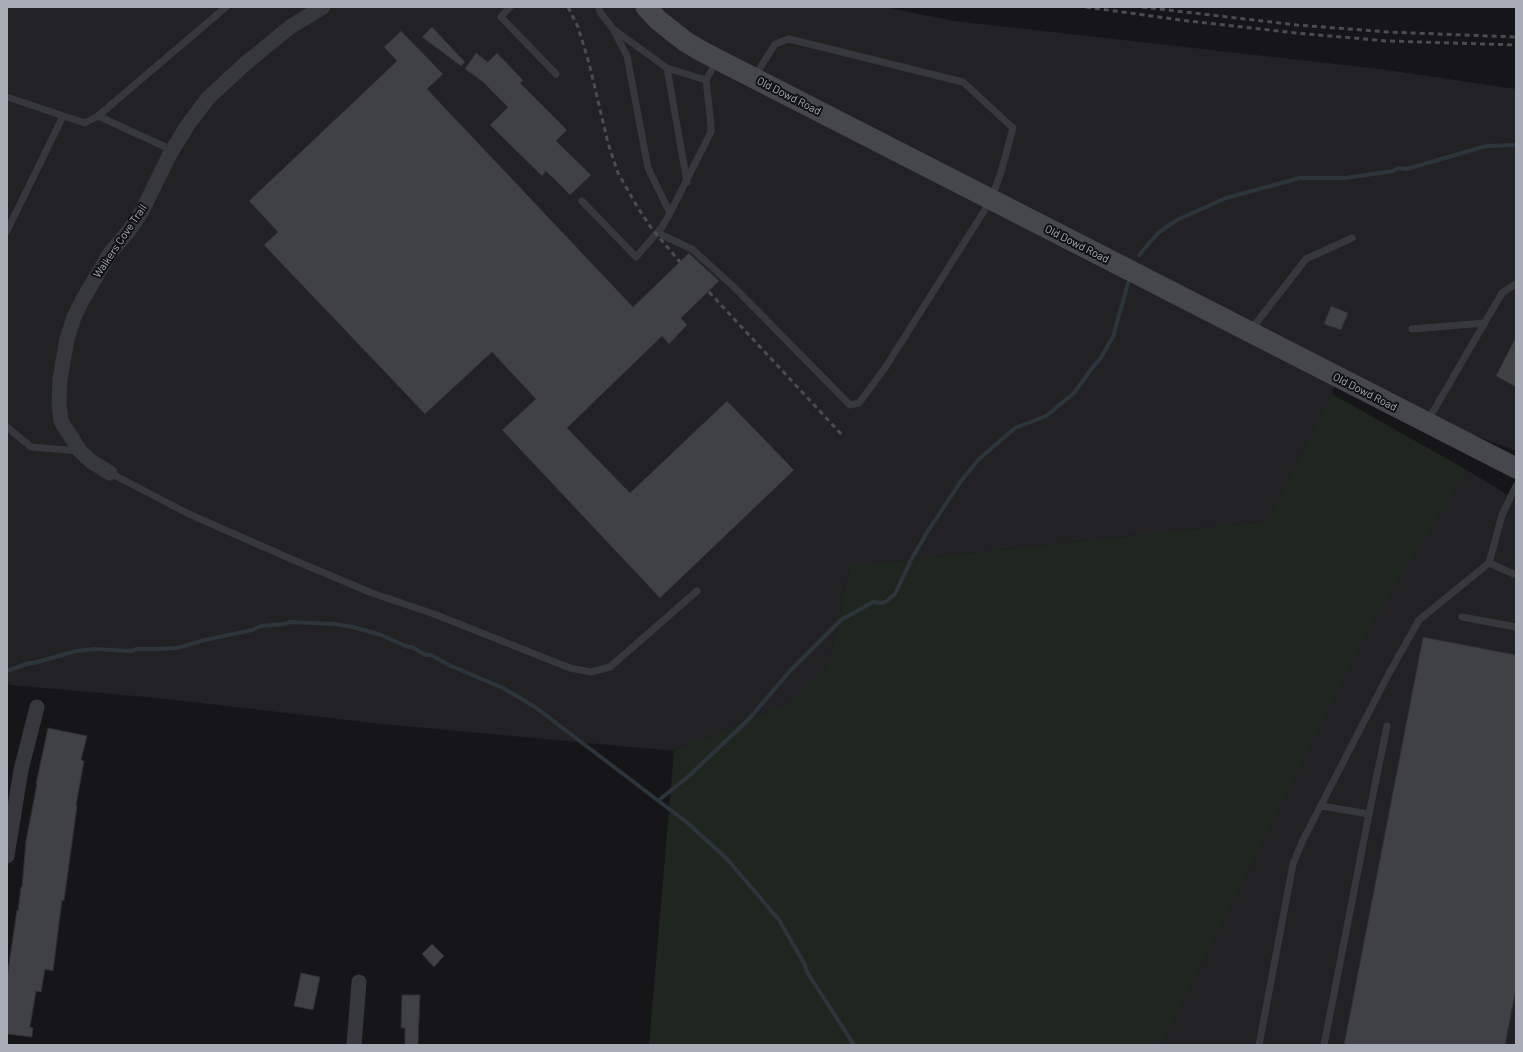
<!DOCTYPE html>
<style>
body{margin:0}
#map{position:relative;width:1523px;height:1052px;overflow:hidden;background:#161618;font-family:Barlow,sans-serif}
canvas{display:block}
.frame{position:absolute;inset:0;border:8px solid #a8adb8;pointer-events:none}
</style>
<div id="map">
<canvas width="1523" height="1052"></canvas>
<div class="frame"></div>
</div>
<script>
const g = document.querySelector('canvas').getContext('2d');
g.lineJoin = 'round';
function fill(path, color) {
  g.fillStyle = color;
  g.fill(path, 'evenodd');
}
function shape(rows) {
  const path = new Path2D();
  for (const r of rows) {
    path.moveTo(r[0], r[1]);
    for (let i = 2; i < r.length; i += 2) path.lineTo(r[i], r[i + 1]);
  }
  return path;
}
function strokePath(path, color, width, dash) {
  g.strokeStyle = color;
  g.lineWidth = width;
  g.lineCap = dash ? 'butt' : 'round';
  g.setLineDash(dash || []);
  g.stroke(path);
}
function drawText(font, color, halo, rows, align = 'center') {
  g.font = font + ' Barlow,sans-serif';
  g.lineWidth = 4;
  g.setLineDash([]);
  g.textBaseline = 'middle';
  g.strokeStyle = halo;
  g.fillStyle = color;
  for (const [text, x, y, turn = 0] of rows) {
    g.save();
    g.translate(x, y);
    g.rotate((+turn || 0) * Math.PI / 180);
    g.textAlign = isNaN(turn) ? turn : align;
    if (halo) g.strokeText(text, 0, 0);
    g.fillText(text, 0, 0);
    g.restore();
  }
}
fill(shape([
 [7,7,884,7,955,21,1380,69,1516,89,1516,451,1474,435,1340,367,1332,394,1267,521,850,566,828,668,789,702,674,751,382,724,157,698,10,685,7,683],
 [1467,470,1516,500,1516,1045,1161,1045,1367,631]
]), '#222225');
fill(shape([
 [1332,394,1467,470,1367,631,1161,1045,649,1045,674,751,789,702,828,668,850,566,1267,521]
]), '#1e261f');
strokePath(shape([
 [1139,255,1158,233,1177,220,1226,198,1300,178,1345,178,1393,171,1398,168,1407,169,1486,146,1516,145],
 [7,671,29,663,34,663,76,651,94,649,131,651,136,649,159,649,177,648,205,640,252,630,261,626,284,624,289,622,335,624,353,627,381,635,408,647,412,647,426,655,431,655,449,665,503,688,535,707,689,824,728,860,779,920,805,965,807,972,854,1045],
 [659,800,690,775,750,718,789,672,841,620,873,602,882,603,887,601,895,594,912,558,928,531,961,481,979,459,1015,428,1046,416,1074,393,1092,368,1100,359,1113,337,1128,283]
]), '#2c353c', 4);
const building = shape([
 [432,27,465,62,461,66,422,37,432,27],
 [401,31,443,74,427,89,633,307,689,253,719,281,681,318,687,325,669,344,662,336,567,428,630,493,727,401,794,470,660,598,502,430,536,399,492,352,425,414,264,245,278,232,249,201,397,61,384,47,401,31],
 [476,53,488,62,497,53,523,80,520,83,567,130,556,141,591,175,570,195,546,171,542,176,490,125,508,107,483,82,465,69,476,53],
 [1331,306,1348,313,1341,330,1324,324,1331,306],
 [1516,337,1516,387,1496,376,1516,337],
 [1423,637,1516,655,1516,989,1505,1045,1344,1045,1423,637],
 [48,728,87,736,81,760,84,761,76,805,77,806,64,901,62,900,53,971,45,969,41,992,36,991,30,1027,33,1028,32,1037,7,1034,7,978,17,910,18,911,21,887,22,887,26,841,37,784,36,784,48,728],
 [432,944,444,956,434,967,422,954,432,944],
 [301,973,320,977,313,1010,294,1006,301,973],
 [402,995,420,995,418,1045,405,1045,405,1028,401,1028,402,995]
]);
fill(building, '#404145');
strokePath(building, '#303034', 1);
strokePath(shape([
 [510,7,501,17,556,74],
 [599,7,600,12,613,29,667,68,706,80,717,61],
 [613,29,627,56,648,168,670,213,711,132,711,125,706,80],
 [667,68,687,182],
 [7,97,85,123,98,116,172,150],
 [98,116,226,7],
 [582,201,636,257,662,227,670,213],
 [7,231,63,116],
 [659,232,664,236,692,249,735,288,850,405,859,403,885,368,991,200,1001,172,1013,128,963,82,789,39,775,44,755,76],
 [1412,329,1484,323],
 [1250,331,1306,259,1352,238],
 [1427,422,1502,293,1516,284],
 [7,427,31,447,80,451],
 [110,473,189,514,291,559,372,593,434,614,570,668,591,672,610,667,697,591],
 [1489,563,1516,575],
 [1462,617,1516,627],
 [1321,806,1369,814,1324,1045],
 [1369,814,1387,726],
 [1259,1045,1293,864,1302,842,1387,677,1419,620,1489,563,1502,515,1516,486]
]), '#37383d', 7);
strokePath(shape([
 [110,473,92,462,80,451,61,421,59,404,60,379,67,339,74,317,83,299,110,253,128,232,142,211,170,154,187,126,208,98,246,63,290,27,323,7],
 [7,856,21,770,37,707],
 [354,1045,359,982]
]), '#37383d', 15);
strokePath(shape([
 [646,7,658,20,686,42,703,52,1516,468]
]), '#45474d', 21);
strokePath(shape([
 [568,7,578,27,589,63,608,143,618,173,638,208,652,229,680,262],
 [1086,7,1188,21,1296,33,1387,41,1516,45],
 [1142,7,1297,25,1388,32,1516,37],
 [709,292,843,436]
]), '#4a4c52', 3, [5, 4]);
drawText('11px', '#a8adb8', '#111113', [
 ["Old Dowd Road",789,96,27],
 ["Walkers Cove Trail",120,241,-56],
 ["Old Dowd Road",1077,244,27],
 ["Old Dowd Road",1365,392,27]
]);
</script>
